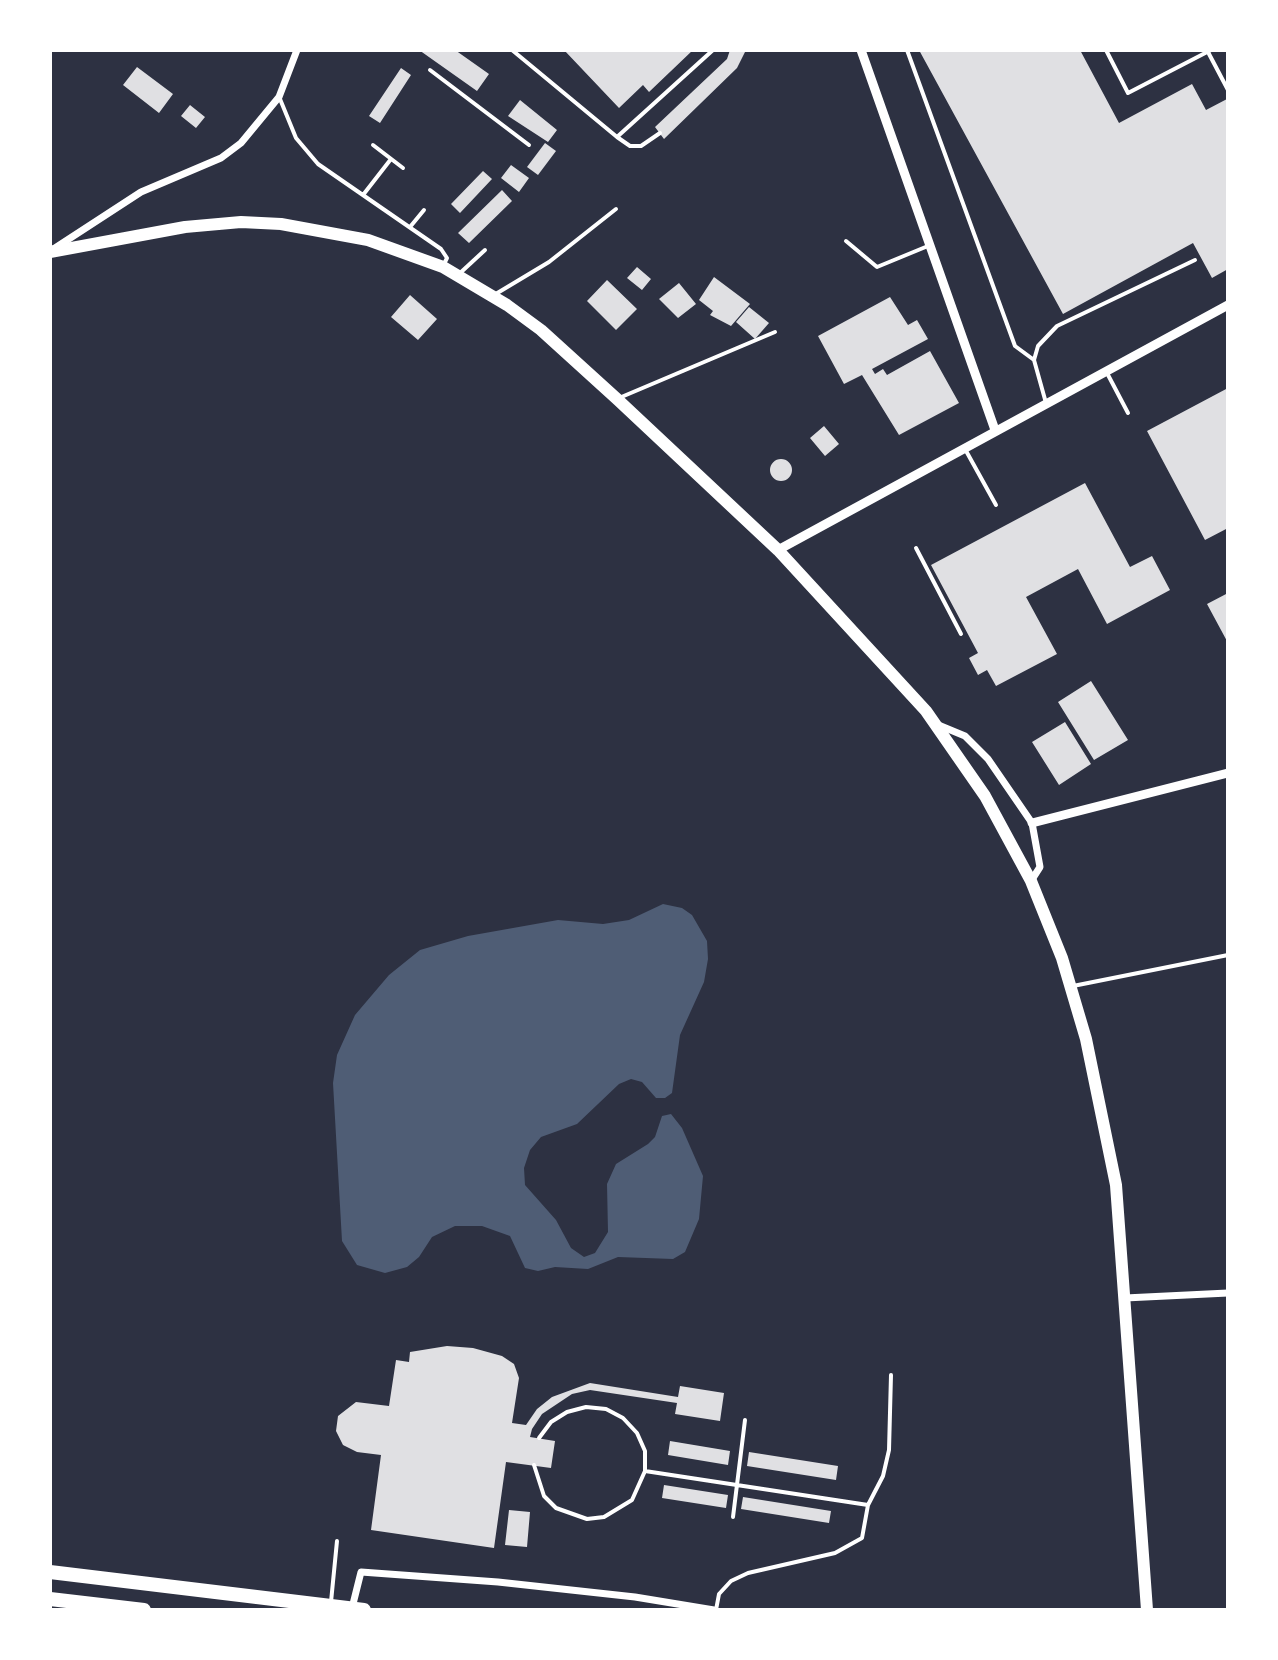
<!DOCTYPE html>
<style>
body{margin:0}
#map{position:relative;width:1278px;height:1660px;overflow:hidden;background:#2d3142;font-family:"Varela Round",sans-serif}
canvas{display:block}
.frame{position:absolute;inset:0;border:52px solid #fff;pointer-events:none}
</style>
<div id="map">
<canvas width="1278" height="1660"></canvas>
<div class="frame"></div>
</div>
<script>
const g = document.querySelector('canvas').getContext('2d');
g.lineJoin = 'round';
function fill(path, color) {
  g.fillStyle = color;
  g.fill(path, 'evenodd');
}
function shape(rows) {
  const path = new Path2D();
  for (const r of rows) {
    if (r.length === 3) {
      path.moveTo(r[0] + r[2], r[1]);
      path.arc(r[0], r[1], r[2], 0, 2 * Math.PI);
      continue;
    }
    path.moveTo(r[0], r[1]);
    for (let i = 2; i < r.length; i += 2) path.lineTo(r[i], r[i + 1]);
  }
  return path;
}
function strokePath(path, color, width, dash) {
  g.strokeStyle = color;
  g.lineWidth = width;
  g.lineCap = dash ? 'butt' : 'round';
  g.setLineDash(dash || []);
  g.stroke(path);
}
fill(shape([
 [663,904,682,908,692,915,707,941,708,959,704,982,680,1035,672,1093,665,1098,656,1098,642,1082,631,1079,619,1084,577,1124,541,1137,530,1150,524,1168,525,1185,556,1220,571,1248,584,1257,595,1253,608,1232,607,1184,616,1164,648,1144,655,1137,662,1116,671,1114,682,1128,703,1176,699,1219,685,1252,673,1259,618,1257,588,1269,555,1267,538,1271,525,1268,510,1236,482,1226,455,1226,432,1237,419,1257,407,1267,385,1273,357,1265,342,1241,333,1083,337,1055,355,1015,389,975,420,950,468,936,558,920,603,924,629,920]
]), '#4f5d75');
fill(shape([
 [419,50,455,50,489,74,477,91],
 [564,50,693,50,649,92,643,85,619,108],
 [730,50,746,50,737,68,664,139,655,127,727,59],
 [919,50,1080,50,1119,123,1192,84,1206,110,1227,99,1228,269,1212,278,1193,243,1063,314],
 [137,67,173,94,159,113,123,85],
 [401,68,411,75,380,123,369,116],
 [520,100,557,130,548,142,508,116],
 [190,105,205,117,196,128,181,116],
 [545,143,556,151,538,175,527,167],
 [511,165,529,178,519,192,501,178],
 [483,171,492,179,460,213,451,204],
 [502,190,512,201,469,243,458,233],
 [637,267,651,279,642,290,627,278],
 [714,277,750,304,731,326,710,315,713,311,699,300],
 [607,280,637,309,616,330,587,301],
 [679,283,696,304,678,318,659,299],
 [410,295,437,319,418,340,391,317],
 [890,297,908,325,917,320,928,339,872,369,875,374,883,369,887,375,930,351,959,403,899,435,862,375,844,384,818,336],
 [749,307,769,323,755,339,736,322],
 [1228,388,1228,528,1205,540,1147,431],
 [824,426,839,444,825,456,810,438],
 [781,470,11],
 [1085,483,1130,567,1152,556,1170,590,1107,624,1078,569,1026,597,1057,654,996,686,987,670,978,675,969,658,978,653,931,565],
 [1228,593,1228,643,1207,604],
 [1091,681,1128,740,1094,760,1058,702],
 [1065,722,1091,764,1059,785,1032,742],
 [447,1346,473,1348,502,1356,514,1364,519,1378,512,1423,526,1425,537,1409,552,1397,590,1383,678,1397,680,1386,724,1393,720,1421,675,1414,677,1403,590,1390,572,1394,542,1414,532,1429,530,1437,555,1441,551,1468,506,1462,494,1548,371,1530,381,1455,357,1452,343,1445,336,1431,338,1416,356,1402,389,1406,396,1360,409,1362,410,1352],
 [670,1441,730,1451,728,1465,668,1455],
 [749,1452,838,1466,836,1480,747,1466],
 [664,1485,728,1495,726,1508,662,1498],
 [743,1497,831,1511,829,1523,741,1509],
 [509,1510,530,1512,527,1547,505,1545]
]), '#e0e0e3');
strokePath(shape([
 [512,50,617,137,713,50],
 [907,50,1015,346,1034,360],
 [1106,50,1128,93,1211,50],
 [1208,52,1228,90],
 [430,70,529,145],
 [280,99,296,138,318,164,441,249,447,258,444,264],
 [617,137,630,146,641,146,660,133],
 [373,145,403,168],
 [363,195,391,159],
 [410,227,424,210],
 [846,241,877,267,928,246],
 [459,274,485,250],
 [494,295,549,262,616,209],
 [1107,373,1128,413],
 [619,398,775,332],
 [1046,403,1034,360,1038,346,1057,326,1195,260],
 [965,449,996,505],
 [916,548,961,634],
 [1073,986,1228,955],
 [534,1465,544,1496,556,1508,587,1519,604,1517,632,1500,645,1471,645,1451,637,1433,623,1418,606,1409,586,1407,567,1412,551,1422,539,1438],
 [645,1471,868,1505],
 [733,1517,745,1420],
 [331,1602,337,1541],
 [716,1610,719,1594,731,1581,748,1573,835,1553,862,1538,868,1505,883,1476,889,1450,891,1375]
]), '#fff', 4);
strokePath(shape([
 [55,248,141,192,221,158,241,143,279,97,297,50],
 [936,724,965,736,988,759,1032,823,1040,867,1031,881],
 [1125,1298,1228,1293],
 [352,1608,361,1572,498,1582,635,1597,714,1610]
]), '#fff', 7);
strokePath(shape([
 [861,50,995,430],
 [778,550,1228,305],
 [1032,823,1228,773]
]), '#fff', 9);
strokePath(shape([
 [50,252,185,227,241,222,281,224,368,240,443,267,507,305,541,330,617,399,778,550,926,711,985,796,1031,881,1062,958,1086,1039,1116,1185,1147,1610]
]), '#fff', 12);
strokePath(shape([
 [50,1572,364,1610],
 [50,1599,144,1610]
]), '#fff', 14);
</script>
